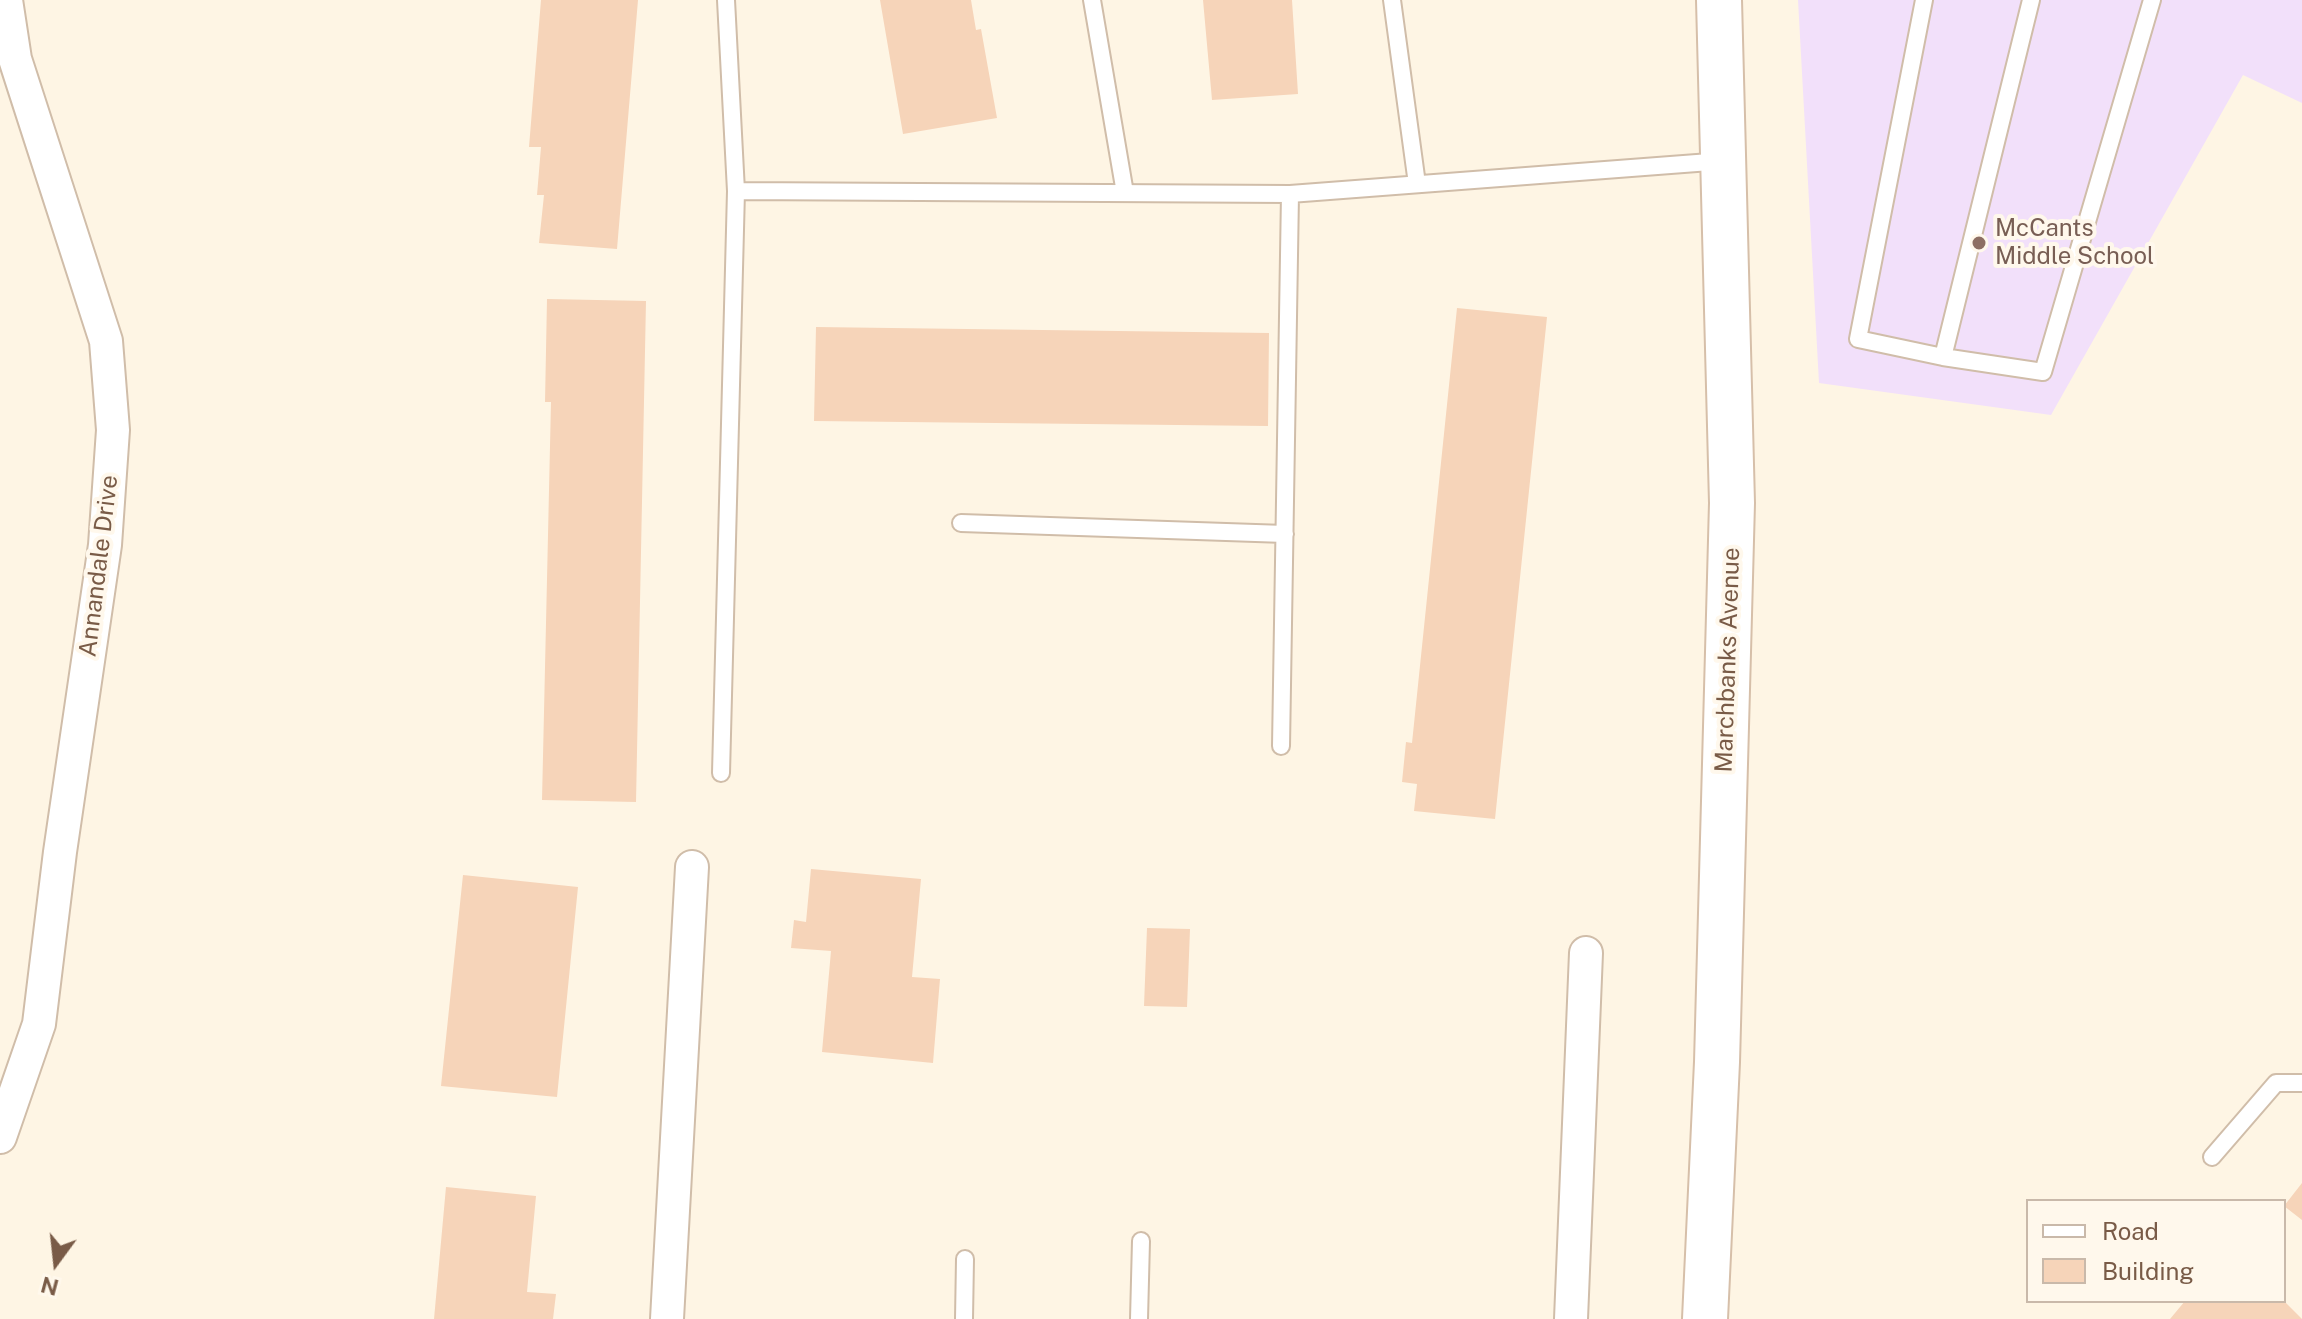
<!DOCTYPE html>
<style>
body{margin:0}
#map{position:relative;width:2302px;height:1319px;overflow:hidden;background:#fef5e4;font-family:"Public Sans",sans-serif}
canvas{display:block}
.legend{position:absolute;left:2026px;top:1199px;width:260px;height:104px;box-sizing:border-box;background:#fff8ec;border:2px solid #c9b9aa;margin:0;padding:10px 14px;list-style:none;font-size:24px;color:#795b47}
.legend li{display:flex;align-items:center;gap:16px;height:40px}
.legend b{width:40px;border:2px solid #c9b9aa}
.north{position:absolute;left:16px;top:1223px;width:80px;height:80px;-webkit-text-stroke:6px #fff8ec;paint-order:stroke;rotate:195deg;font-size:22px;font-weight:700;line-height:32px;text-align:center;color:#795b47}
.north::after{content:'';display:block;margin:auto;width:28px;height:36px;background:#795b47;clip-path:polygon(50% 0,100% 100%,50% 72%,0 100%)}
</style>
<div id="map">
<canvas width="2302" height="1319"></canvas>
<ul class="legend">
<li><b style="height:10px;background:#fff"></b>Road</li>
<li><b style="height:22px;background:#f6d4b9"></b>Building</li>
</ul>
<div class="north">N</div>
</div>
<script>
const g = document.querySelector('canvas').getContext('2d');
g.lineJoin = 'round';
function fill(path, color) {
  g.fillStyle = color;
  g.fill(path, 'evenodd');
}
function shape(rows) {
  const path = new Path2D();
  for (const r of rows) {
    path.moveTo(r[0], r[1]);
    for (let i = 2; i < r.length; i += 2) path.lineTo(r[i], r[i + 1]);
  }
  return path;
}
function strokePath(path, color, width, dash) {
  g.strokeStyle = color;
  g.lineWidth = width;
  g.lineCap = dash ? 'butt' : 'round';
  g.setLineDash(dash || []);
  g.stroke(path);
}
function drawText(font, color, halo, rows, align = 'center') {
  g.font = font + ' "Public Sans",sans-serif';
  g.lineWidth = 8;
  g.setLineDash([]);
  g.textBaseline = 'middle';
  g.strokeStyle = halo;
  g.fillStyle = color;
  for (const [text, x, y, turn = 0] of rows) {
    g.save();
    g.translate(x, y);
    g.rotate((+turn || 0) * Math.PI / 180);
    g.textAlign = isNaN(turn) ? turn : align;
    if (halo) g.strokeText(text, 0, 0);
    g.fillText(text, 0, 0);
    g.restore();
  }
}
fill(shape([
 [1798,0,2302,0,2302,103,2243,75,2051,415,1819,383]
]), '#f2e0fa');
fill(shape([
 [541,0,638,0,617,249,539,243,544,195,537,195,541,147,529,147],
 [880,0,971,0,976,30,981,29,997,118,903,134],
 [1203,0,1292,0,1298,94,1212,100],
 [547,299,646,301,636,802,542,800,551,402,545,402],
 [1457,308,1547,317,1495,819,1414,811,1417,784,1402,782,1406,742,1412,743],
 [816,327,1269,333,1268,426,814,421],
 [811,869,921,879,912,977,940,979,933,1063,822,1052,831,951,791,948,794,920,806,922],
 [463,875,578,887,557,1097,441,1086],
 [1147,928,1190,929,1187,1007,1144,1006],
 [2302,1183,2302,1220,2284,1206],
 [446,1187,536,1196,527,1292,556,1294,553,1319,434,1319],
 [2185,1301,2284,1301,2302,1319,2170,1319]
]), '#f6d4b9');
const lane = shape([
 [1092,0,1125,193],
 [1392,0,1417,184],
 [1924,0,1858,339,1943,357,2031,0],
 [736,191,1290,194],
 [1943,357,2043,372,2152,0],
 [961,523,1285,534],
 [1281,746,1290,194,1723,161],
 [721,773,736,191,726,0],
 [2212,1157,2276,1083,2302,1083],
 [964,1319,965,1259],
 [1139,1319,1141,1241]
]);
const street = shape([
 [0,1137,39,1024,60,852,105,545,113,430,106,341,15,59,6,0],
 [667,1319,692,867],
 [1571,1319,1586,953]
]);
const secondary = shape([
 [1705,1319,1717,1062,1732,503,1719,0]
]);
strokePath(lane, '#d0bda9', 20);
strokePath(street, '#d0bda9', 36);
strokePath(secondary, '#d6bfa9', 48);
strokePath(lane, '#fff', 16);
strokePath(street, '#fff', 32);
strokePath(secondary, '#fff', 44);
for (const [x, y, r, color] of [
 [1979,243,8,"#8d6e63"]
]) {
  const dot = new Path2D();
  dot.arc(x, y, r, 0, 2 * Math.PI);
  g.fillStyle = color;
  g.fill(dot);
  strokePath(dot, '#fff8ec', 3);
}
drawText('24px', '#785e54', '#fff8ec', [
 ["McCants",1995,229],
 ["Middle School",1995,257]
], 'left');
drawText('24px', '#795b47', '#fff8ec', [
 ["Annandale Drive",99,566,-83],
 ["Marchbanks Avenue",1728,660,-88]
]);
</script>
